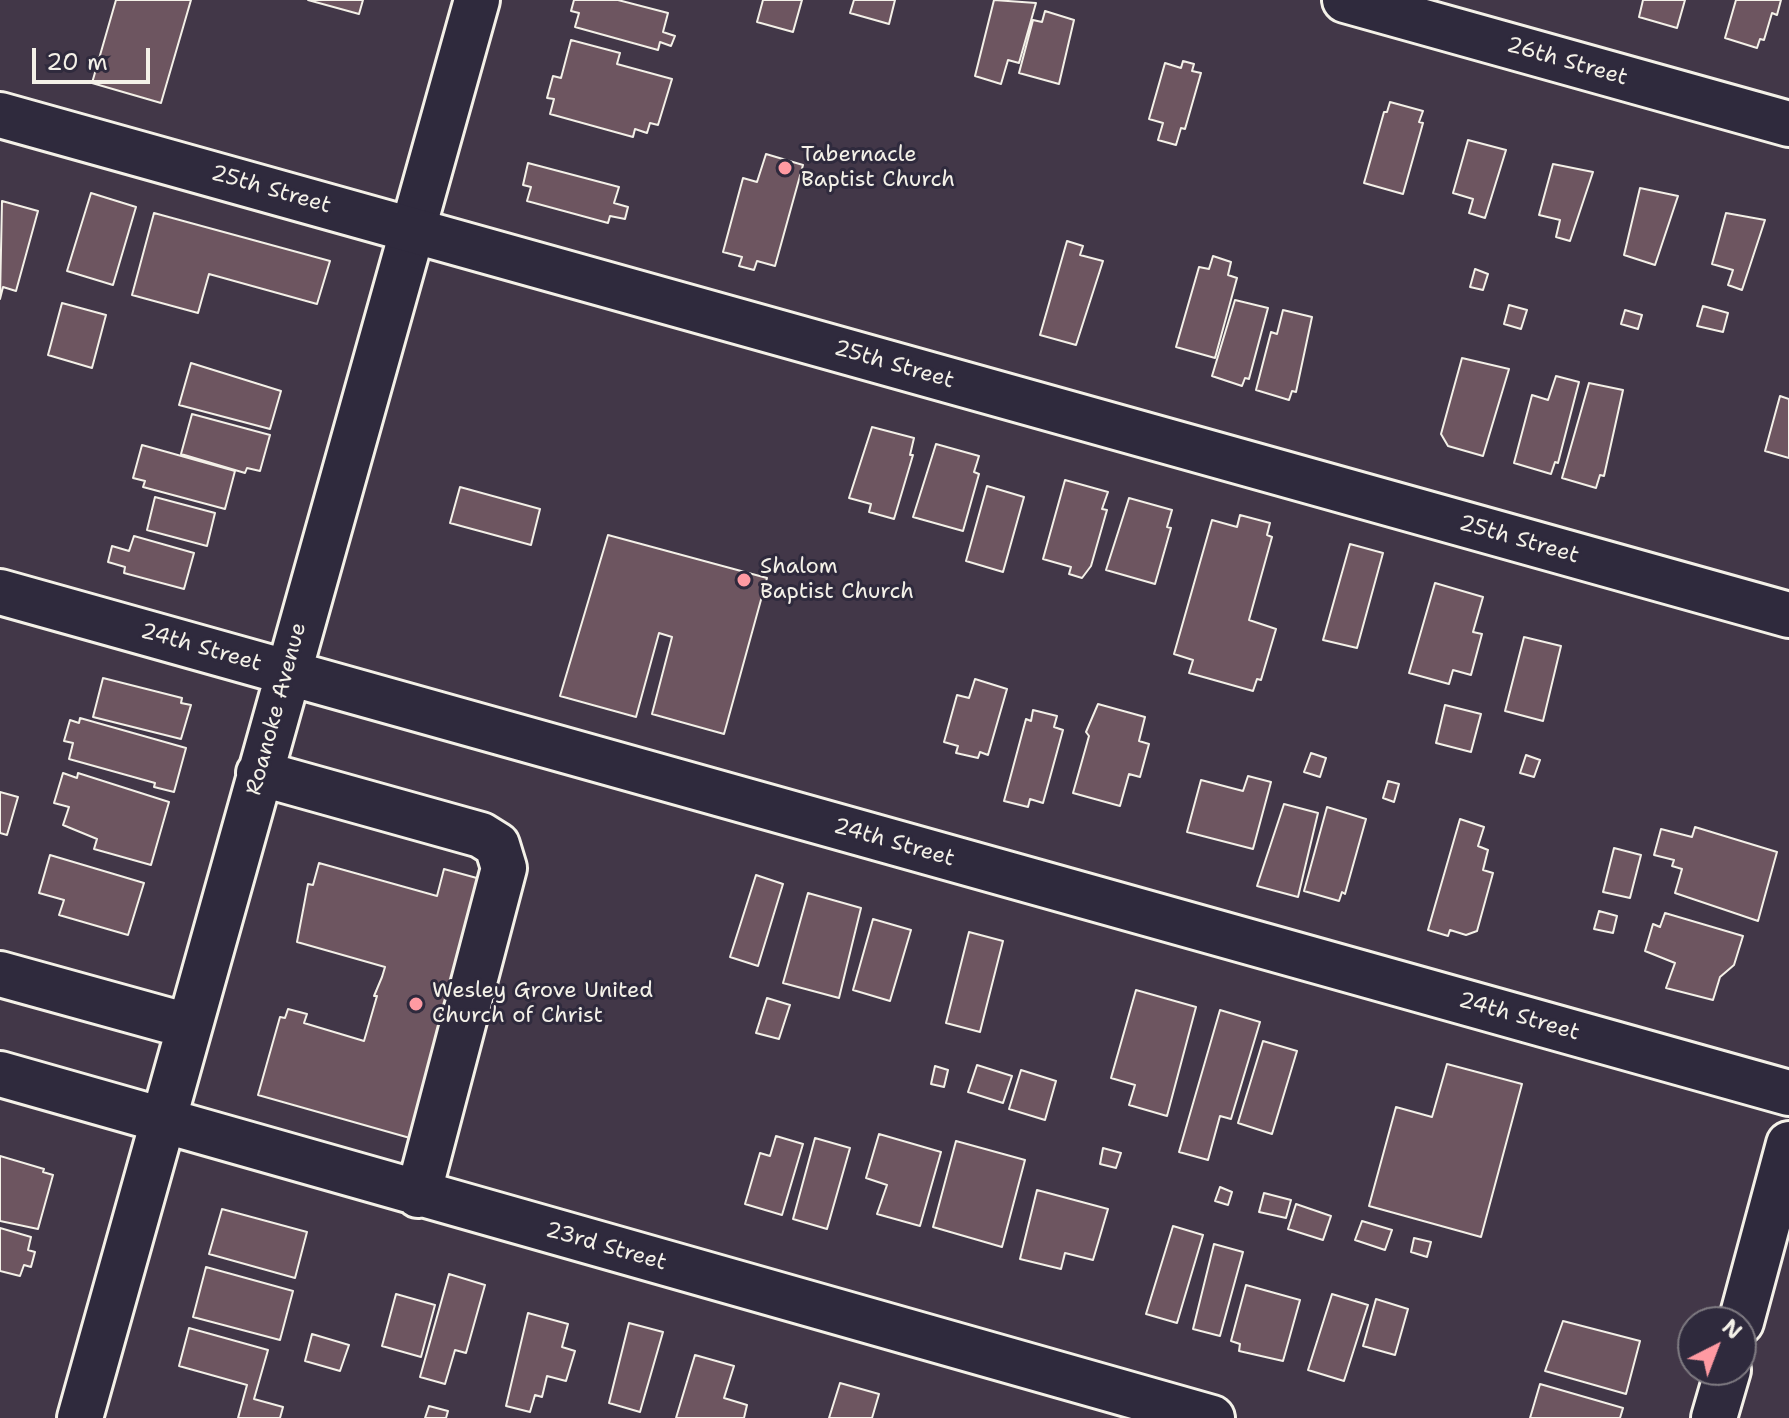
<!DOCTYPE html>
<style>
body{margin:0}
#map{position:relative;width:1789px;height:1418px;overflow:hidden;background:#423748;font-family:"Shantell Sans",sans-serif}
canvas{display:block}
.north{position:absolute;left:1677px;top:1306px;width:80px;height:80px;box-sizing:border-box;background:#2f2a3d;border:2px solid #7e7a81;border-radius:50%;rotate:42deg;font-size:22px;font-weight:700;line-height:32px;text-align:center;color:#f4f1e8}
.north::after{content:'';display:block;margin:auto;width:28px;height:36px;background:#ff9aa2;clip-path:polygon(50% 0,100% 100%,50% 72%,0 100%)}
.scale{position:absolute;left:32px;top:48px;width:118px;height:36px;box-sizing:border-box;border:4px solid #f4f1e8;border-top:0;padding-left:10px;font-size:24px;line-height:28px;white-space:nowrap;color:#f4f1e8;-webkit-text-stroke:6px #2f2a3d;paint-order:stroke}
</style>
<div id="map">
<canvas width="1789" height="1418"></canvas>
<div class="north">N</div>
<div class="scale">20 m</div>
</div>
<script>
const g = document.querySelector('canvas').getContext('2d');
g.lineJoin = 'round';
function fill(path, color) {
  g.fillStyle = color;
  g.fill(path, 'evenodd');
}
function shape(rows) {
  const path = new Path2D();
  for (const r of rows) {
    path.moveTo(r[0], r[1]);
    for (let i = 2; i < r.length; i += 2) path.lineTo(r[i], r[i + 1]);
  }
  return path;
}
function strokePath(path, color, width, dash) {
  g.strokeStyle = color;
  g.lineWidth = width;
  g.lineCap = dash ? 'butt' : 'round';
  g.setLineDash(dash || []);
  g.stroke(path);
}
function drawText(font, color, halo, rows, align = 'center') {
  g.font = font + ' "Shantell Sans",sans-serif';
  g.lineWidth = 6;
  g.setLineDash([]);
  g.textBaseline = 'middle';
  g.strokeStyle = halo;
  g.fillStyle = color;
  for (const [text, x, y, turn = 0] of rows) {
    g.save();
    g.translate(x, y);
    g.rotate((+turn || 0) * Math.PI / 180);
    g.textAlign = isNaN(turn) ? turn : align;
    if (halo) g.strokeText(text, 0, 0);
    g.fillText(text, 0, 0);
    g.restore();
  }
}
const building = shape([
 [116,0,191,0,161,103,92,83,116,0],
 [308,0,363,0,359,14,308,0],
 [574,0,618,0,668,13,663,32,675,36,671,46,660,42,658,50,575,27,579,13,571,11,574,0],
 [763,0,802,0,793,32,757,22,763,0],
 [854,0,895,0,889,24,850,13,854,0],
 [994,0,1036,3,1019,63,1008,60,1001,84,975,76,994,0],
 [1643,0,1685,0,1677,28,1639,17,1643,0],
 [1736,0,1781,0,1777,15,1772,13,1764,40,1760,39,1757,48,1725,38,1736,0],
 [1045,11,1074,20,1059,84,1019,73,1033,20,1042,22,1045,11],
 [571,40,620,53,617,64,672,79,658,125,650,123,647,133,635,129,633,137,550,114,554,99,547,98,553,76,561,78,571,40],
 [1183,61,1194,64,1192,71,1201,73,1185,129,1181,128,1176,145,1158,140,1163,123,1149,119,1165,63,1181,68,1183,61],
 [1390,102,1423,111,1419,122,1423,123,1403,194,1364,183,1384,112,1387,112,1390,102],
 [1468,140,1506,150,1485,218,1469,213,1473,199,1453,193,1468,140],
 [766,154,803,165,775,266,757,261,754,270,739,266,742,257,723,252,743,178,757,182,766,154],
 [528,163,619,187,614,203,628,207,625,219,610,216,608,223,527,201,531,187,523,185,528,163],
 [1553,164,1593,172,1570,241,1556,237,1560,220,1539,215,1553,164],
 [1640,188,1678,196,1655,265,1624,255,1640,188],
 [91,193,136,207,113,285,67,271,91,193],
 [2,201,38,211,16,291,3,287,0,299,2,201],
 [154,213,330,261,317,304,209,274,198,313,132,295,154,213],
 [1726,213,1765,220,1742,290,1728,285,1733,270,1712,264,1726,213],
 [1067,241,1083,246,1080,255,1103,261,1076,345,1040,335,1067,241],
 [1213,256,1231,262,1228,275,1237,278,1215,358,1176,347,1199,267,1209,269,1213,256],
 [1475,269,1488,274,1483,290,1470,287,1475,269],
 [1235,300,1268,308,1249,379,1245,378,1242,386,1212,376,1235,300],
 [62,303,106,315,92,368,48,355,62,303],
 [1509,305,1527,310,1521,329,1504,324,1509,305],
 [1703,306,1728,313,1723,332,1697,326,1703,306],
 [1283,310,1312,317,1296,392,1292,391,1289,400,1256,390,1271,332,1277,334,1283,310],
 [1625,310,1642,315,1638,329,1621,324,1625,310],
 [1462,358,1509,369,1483,456,1448,446,1441,434,1462,358],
 [191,363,281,391,270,429,179,405,191,363],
 [1556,376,1579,382,1558,463,1555,462,1551,474,1514,463,1532,395,1548,400,1556,376],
 [1589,383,1623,390,1604,476,1600,475,1596,488,1562,478,1589,383],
 [1780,396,1789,399,1789,458,1765,451,1780,396],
 [192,414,270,435,260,471,247,468,245,473,181,454,192,414],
 [872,427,914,438,910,455,913,455,894,519,869,512,871,504,849,498,872,427],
 [936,444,979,456,974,472,979,474,963,531,913,517,936,444],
 [142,445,235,471,225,509,143,487,145,481,133,478,142,445],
 [1065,480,1108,492,1102,509,1107,510,1091,566,1082,578,1069,574,1071,567,1043,559,1065,480],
 [987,486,1024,497,1003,572,966,561,987,486],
 [460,487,540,509,531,545,450,523,460,487],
 [155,497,215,513,207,546,147,530,155,497],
 [1129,498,1172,510,1167,527,1171,528,1155,584,1106,570,1129,498],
 [1240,515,1270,523,1267,535,1272,537,1249,620,1276,629,1261,680,1257,679,1253,691,1189,673,1193,660,1174,654,1212,520,1237,527,1240,515],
 [608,535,767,578,724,734,652,714,672,637,659,633,636,717,560,696,608,535],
 [134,536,194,553,184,589,124,573,125,567,108,562,112,546,129,551,134,536],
 [1350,544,1383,553,1357,648,1323,640,1350,544],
 [1435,583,1483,597,1473,632,1482,634,1471,675,1453,670,1449,684,1409,673,1435,583],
 [1524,637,1561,646,1543,721,1505,711,1524,637],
 [103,678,182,698,181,703,191,705,181,739,93,717,103,678],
 [975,679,1007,689,988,755,980,752,978,758,956,753,958,746,944,742,957,695,969,698,975,679],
 [1098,704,1145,717,1139,741,1149,744,1140,777,1129,774,1120,806,1073,793,1089,736,1086,732,1098,704],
 [1445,705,1481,714,1471,752,1436,743,1445,705],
 [1033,710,1057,716,1054,727,1063,730,1043,803,1030,799,1028,807,1004,801,1026,719,1031,721,1033,710],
 [80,718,186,748,174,792,154,787,155,783,69,759,73,743,64,741,70,720,79,723,80,718],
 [1311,753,1326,758,1320,777,1304,772,1311,753],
 [1526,755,1540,760,1534,777,1520,773,1526,755],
 [63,773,77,778,78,773,169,802,151,865,94,849,97,839,63,825,69,807,54,803,63,773],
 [1248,776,1271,782,1253,849,1187,832,1201,780,1243,791,1248,776],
 [1388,781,1399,784,1394,802,1383,798,1388,781],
 [0,792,18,797,7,835,0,833,0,792],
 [1284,804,1318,813,1298,897,1257,886,1284,804],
 [1327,807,1366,819,1345,894,1342,892,1339,901,1304,891,1327,807],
 [1460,819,1484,827,1478,846,1488,850,1483,870,1493,873,1477,931,1466,935,1450,930,1448,936,1428,930,1460,819],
 [1695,827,1777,852,1758,921,1675,893,1682,869,1672,866,1674,860,1654,855,1661,829,1692,837,1695,827],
 [1614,848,1641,855,1630,898,1603,892,1614,848],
 [50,855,144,883,128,935,59,915,64,900,39,893,50,855],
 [319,863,437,896,444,869,484,880,417,1140,258,1095,280,1017,285,1018,288,1009,307,1014,304,1023,364,1041,377,996,374,996,382,977,385,967,297,942,308,884,313,885,319,863],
 [756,875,783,884,758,966,730,957,756,875],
 [808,893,861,908,839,998,783,983,808,893],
 [1599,911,1617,916,1613,933,1594,929,1599,911],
 [1665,913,1743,936,1734,965,1720,977,1713,1000,1666,988,1675,963,1645,951,1653,924,1660,927,1665,913],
 [873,919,911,930,890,1001,853,990,873,919],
 [969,932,1003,941,980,1032,946,1023,969,932],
 [1136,990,1196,1007,1167,1116,1129,1105,1135,1085,1111,1078,1136,990],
 [767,998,790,1005,779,1039,756,1033,767,998],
 [1220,1010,1260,1022,1231,1119,1220,1116,1208,1160,1179,1152,1220,1010],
 [1263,1041,1297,1051,1272,1134,1238,1123,1263,1041],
 [1447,1064,1522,1084,1481,1237,1369,1206,1396,1107,1432,1117,1447,1064],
 [977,1065,1012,1076,1003,1103,968,1092,977,1065],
 [935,1066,948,1070,944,1087,931,1084,935,1066],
 [1021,1070,1056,1081,1045,1120,1009,1109,1021,1070],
 [879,1134,941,1152,920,1226,877,1214,887,1185,866,1178,879,1134],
 [776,1136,803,1144,782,1215,745,1204,760,1153,770,1156,776,1136],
 [815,1138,850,1148,827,1229,793,1219,815,1138],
 [956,1141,1025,1160,1002,1247,933,1227,956,1141],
 [1103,1148,1121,1153,1116,1168,1100,1164,1103,1148],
 [0,1156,44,1169,43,1172,53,1175,38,1229,0,1221,0,1156],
 [1220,1187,1232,1192,1228,1205,1215,1201,1220,1187],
 [1037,1190,1108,1209,1093,1260,1065,1253,1061,1269,1020,1259,1037,1190],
 [1264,1193,1291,1200,1286,1218,1259,1212,1264,1193],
 [1296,1204,1331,1216,1323,1240,1288,1229,1296,1204],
 [222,1209,307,1232,295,1278,209,1254,222,1209],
 [1362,1221,1392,1230,1385,1250,1355,1240,1362,1221],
 [1173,1226,1203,1235,1177,1323,1146,1314,1173,1226],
 [0,1228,31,1237,28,1250,35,1252,31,1267,24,1265,20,1276,0,1271,0,1228],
 [1414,1238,1431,1242,1427,1257,1411,1252,1414,1238],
 [1214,1244,1243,1252,1220,1336,1193,1329,1214,1244],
 [206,1267,293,1291,280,1340,193,1317,206,1267],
 [449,1274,485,1285,466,1353,455,1350,445,1384,420,1377,449,1274],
 [1246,1285,1300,1300,1283,1361,1239,1351,1240,1344,1231,1341,1246,1285],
 [396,1294,435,1305,421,1357,382,1346,396,1294],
 [1332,1294,1368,1305,1344,1381,1308,1370,1332,1294],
 [1376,1299,1408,1309,1395,1355,1363,1346,1376,1299],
 [528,1313,568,1324,562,1347,575,1351,566,1381,547,1376,542,1397,535,1395,530,1412,506,1406,528,1313],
 [1563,1321,1640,1341,1626,1394,1545,1371,1563,1321],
 [629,1323,663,1332,640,1412,609,1403,629,1323],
 [189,1328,268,1350,254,1399,283,1407,280,1418,238,1418,247,1385,179,1366,189,1328],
 [312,1334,349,1345,340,1371,305,1361,312,1334],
 [695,1355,734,1366,724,1398,747,1405,744,1418,676,1418,695,1355],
 [840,1383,879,1394,872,1418,829,1418,840,1383],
 [1540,1384,1623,1408,1620,1418,1530,1418,1540,1384],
 [429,1406,448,1411,446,1418,425,1418,429,1406]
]);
fill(building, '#6d5560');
strokePath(building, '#f4f1e8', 2);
const minor = shape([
 [0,592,1789,1093],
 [259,773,481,835,497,845,504,868,418,1195],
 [0,974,188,1026],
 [0,1074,1212,1418],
 [1741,1322,1789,1144],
 [80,1418,477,0],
 [1714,1418,1728,1370]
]);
const major = shape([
 [1345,0,1789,124],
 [0,115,1789,615]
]);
strokePath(minor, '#f4f1e8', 50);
strokePath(major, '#f4f1e8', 50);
strokePath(minor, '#2f2a3d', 44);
strokePath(major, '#2f2a3d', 44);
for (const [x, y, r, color] of [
 [785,168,8,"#ff9aa2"],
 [744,580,8,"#ff9aa2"],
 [416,1004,8,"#ff9aa2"]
]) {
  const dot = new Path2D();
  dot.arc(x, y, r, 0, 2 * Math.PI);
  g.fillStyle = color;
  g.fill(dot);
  strokePath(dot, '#2f2a3d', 3);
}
drawText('22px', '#f4f1e8', '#2f2a3d', [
 ["26th Street",1567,62,16],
 ["25th Street",271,190,16],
 ["25th Street",894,365,16],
 ["25th Street",1519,540,16],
 ["24th Street",201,648,16],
 ["Roanoke Avenue",277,709,-75],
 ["24th Street",894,843,16],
 ["24th Street",1519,1017,16],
 ["23rd Street",606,1247,16]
]);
drawText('22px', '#f4f1e8', '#2f2a3d', [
 ["Tabernacle",801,155],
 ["Baptist Church",801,180],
 ["Shalom",760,567],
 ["Baptist Church",760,592],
 ["Wesley Grove United",432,991],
 ["Church of Christ",432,1016]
], 'left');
</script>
